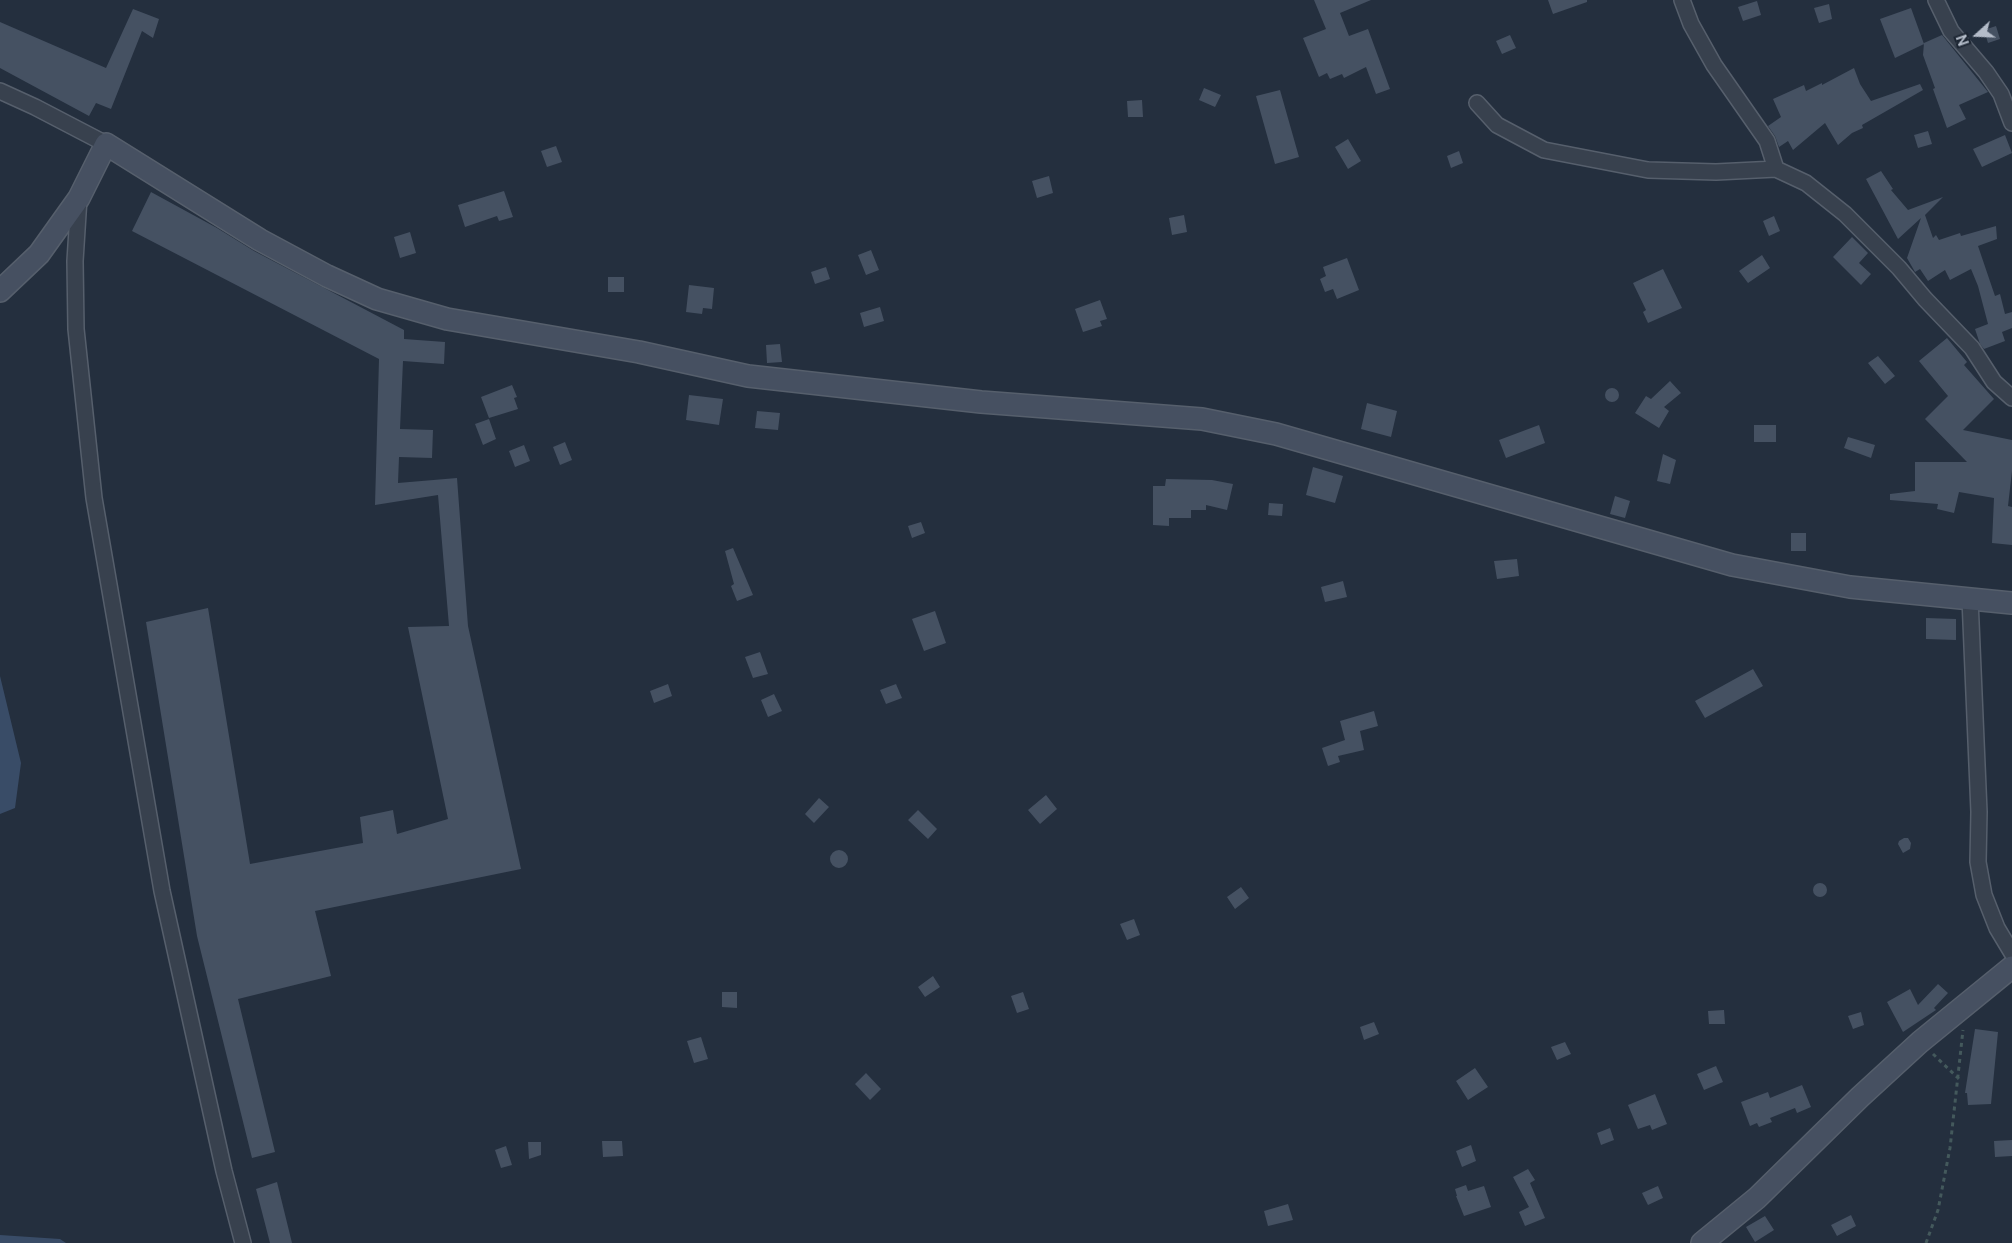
<!DOCTYPE html>
<style>
body{margin:0}
#map{position:relative;width:2012px;height:1243px;overflow:hidden;background:#242f3e;font-family:"Public Sans",sans-serif}
canvas{display:block}
.north{position:absolute;left:1952px;top:10px;width:50px;height:50px;-webkit-text-stroke:4px #1d2633;paint-order:stroke;rotate:250deg;font-size:14px;font-weight:700;line-height:20px;text-align:center;color:#b4bcc9}
.north::after{content:'';display:block;margin:auto;width:18px;height:22px;background:#b4bcc9;clip-path:polygon(50% 0,100% 100%,50% 72%,0 100%)}
</style>
<div id="map">
<canvas width="2012" height="1243"></canvas>
<div class="north">N</div>
</div>
<script>
const g = document.querySelector('canvas').getContext('2d');
g.lineJoin = 'round';
function fill(path, color) {
  g.fillStyle = color;
  g.fill(path, 'evenodd');
}
function shape(rows) {
  const path = new Path2D();
  for (const r of rows) {
    if (r.length === 3) {
      path.moveTo(r[0] + r[2], r[1]);
      path.arc(r[0], r[1], r[2], 0, 2 * Math.PI);
      continue;
    }
    path.moveTo(r[0], r[1]);
    for (let i = 2; i < r.length; i += 2) path.lineTo(r[i], r[i + 1]);
  }
  return path;
}
function strokePath(path, color, width, dash) {
  g.strokeStyle = color;
  g.lineWidth = width;
  g.lineCap = dash ? 'butt' : 'round';
  g.setLineDash(dash || []);
  g.stroke(path);
}
fill(shape([
 [0,676,21,763,15,808,0,814],
 [0,1235,60,1239,66,1243,0,1243]
]), '#394c67');
fill(shape([
 [1314,0,1371,0,1340,13,1349,36,1368,29,1390,89,1376,94,1366,67,1344,78,1342,74,1330,79,1327,73,1319,77,1303,38,1326,29],
 [1548,0,1587,0,1587,2,1553,14],
 [1757,1,1761,15,1743,21,1738,7],
 [1829,4,1832,19,1819,23,1814,8],
 [1911,8,1924,44,1895,58,1880,19],
 [133,9,159,19,153,38,142,31,111,109,96,103,89,116,0,68,0,22,106,68],
 [1996,26,2000,39,1988,43,1984,30],
 [1510,35,1516,48,1502,54,1496,41],
 [1942,35,1988,92,1959,105,1966,119,1947,128,1933,89,1935,88,1923,55,1924,43],
 [1854,68,1860,84,1871,101,1920,84,1923,90,1862,125,1863,128,1852,133,1838,145,1825,123,1793,150,1788,141,1779,147,1775,136,1768,126,1781,117,1773,99,1804,85,1806,91,1822,83,1822,85],
 [1204,88,1221,95,1215,107,1199,100],
 [1280,90,1299,157,1275,164,1256,96],
 [1142,100,1143,117,1128,117,1127,101],
 [1928,131,1932,144,1918,148,1914,135],
 [2005,135,2012,153,1982,167,1973,149],
 [1348,139,1361,161,1348,169,1335,147],
 [556,146,562,162,547,167,541,151],
 [1459,151,1463,163,1451,168,1447,156],
 [1881,171,1893,189,1891,190,1908,210,1943,197,1925,215,1933,238,1936,235,1939,240,1960,233,1961,236,1996,226,1997,239,1978,246,1995,296,2000,294,2005,314,2012,312,2012,328,2002,332,2005,341,1984,349,1980,344,1975,329,1988,324,1978,286,1971,269,1950,280,1945,270,1928,281,1920,269,1915,272,1907,258,1921,218,1898,239,1866,179],
 [1049,176,1053,193,1037,198,1032,181],
 [504,191,513,217,499,221,497,216,465,227,458,205],
 [151,192,217,228,254,251,404,330,404,339,445,342,444,364,403,361,400,429,433,430,432,458,399,457,398,483,457,478,468,626,521,869,315,911,331,976,238,999,275,1152,252,1158,197,936,146,622,208,608,250,864,363,843,360,817,393,810,397,834,448,819,408,627,449,626,438,495,375,505,379,359,132,231],
 [1184,215,1187,232,1172,235,1169,218],
 [1774,216,1780,231,1769,236,1763,221],
 [410,232,416,253,400,258,394,237],
 [1852,237,1868,253,1859,263,1871,274,1861,285,1833,257],
 [871,250,879,270,866,275,858,255],
 [1762,255,1770,268,1748,283,1739,271],
 [1347,258,1359,290,1337,299,1333,289,1325,292,1320,279,1326,276,1323,267],
 [826,267,830,279,815,284,811,272],
 [1663,269,1682,308,1648,323,1643,312,1646,310,1633,283],
 [608,277,624,277,624,292,608,292],
 [689,285,714,288,712,309,703,308,702,314,686,312],
 [1100,300,1107,319,1100,321,1102,326,1083,332,1075,309],
 [880,307,884,321,864,327,860,313],
 [1947,338,1967,362,1964,365,1994,399,1963,430,2012,440,2012,471,2008,506,2012,507,2012,545,1992,543,1994,498,1959,492,1954,513,1937,509,1938,504,1890,500,1890,494,1915,491,1915,462,1967,462,1925,419,1948,396,1919,361],
 [780,344,782,362,767,363,766,345],
 [1878,356,1895,376,1885,384,1868,363],
 [1670,381,1681,393,1664,407,1669,411,1659,428,1635,413,1646,396,1651,399],
 [512,385,517,397,514,398,518,409,489,418,481,397],
 [1612,395,7],
 [689,395,723,399,719,425,686,420],
 [1367,403,1397,411,1391,437,1361,429],
 [757,411,780,413,778,430,755,428],
 [489,419,496,439,483,445,475,424],
 [1539,425,1545,443,1506,458,1499,440],
 [1754,425,1776,425,1776,442,1754,442],
 [1848,437,1875,445,1871,458,1844,448],
 [565,442,572,460,560,465,553,447],
 [524,445,530,461,515,467,509,451],
 [1663,454,1676,460,1670,484,1657,481],
 [1313,467,1343,476,1335,503,1306,495],
 [1166,479,1212,480,1233,484,1227,510,1206,505,1206,510,1191,510,1191,518,1169,518,1169,526,1153,525,1153,486,1165,486],
 [1615,496,1630,501,1625,518,1610,514],
 [1269,503,1283,504,1282,516,1268,515],
 [921,522,925,533,912,538,908,526],
 [1791,533,1806,533,1806,551,1791,551],
 [733,548,753,595,737,601,731,586,734,584,725,551],
 [1517,559,1519,576,1497,579,1494,561],
 [1343,581,1347,597,1325,602,1321,587],
 [935,611,946,643,924,651,912,619],
 [1926,618,1956,619,1956,640,1926,639],
 [760,652,768,674,753,678,745,657],
 [1753,669,1763,686,1705,718,1695,701],
 [668,684,672,696,654,703,650,691],
 [896,684,902,698,886,704,880,690],
 [774,694,782,711,768,717,761,700],
 [1374,711,1378,726,1360,731,1364,750,1338,756,1340,762,1328,766,1322,748,1345,740,1340,721],
 [1046,795,1057,809,1040,824,1028,810],
 [819,798,829,807,814,823,805,814],
 [918,810,937,829,928,839,908,820],
 [1904,838,1908,838,1911,843,1910,849,1903,853,1898,844,1899,841],
 [839,859,9],
 [1820,890,7],
 [1241,887,1249,898,1235,909,1227,897],
 [1134,919,1140,935,1127,940,1120,924],
 [933,976,940,987,925,997,918,987],
 [1938,984,1948,993,1934,1008,1936,1010,1903,1032,1887,1002,1910,989,1918,1005],
 [722,992,737,992,737,1008,722,1007],
 [1023,992,1029,1009,1017,1013,1011,996],
 [1724,1010,1725,1024,1709,1024,1708,1011],
 [1861,1012,1864,1025,1853,1029,1848,1016],
 [1374,1022,1379,1034,1364,1040,1360,1027],
 [1975,1029,1998,1032,1991,1104,1968,1105,1967,1093,1965,1093],
 [701,1037,708,1059,694,1063,687,1041],
 [1565,1042,1571,1054,1557,1060,1551,1047],
 [1716,1066,1723,1082,1704,1090,1697,1074],
 [1475,1068,1488,1087,1468,1100,1456,1081],
 [866,1073,881,1089,870,1100,855,1084],
 [1802,1085,1811,1107,1797,1113,1795,1108,1770,1118,1772,1122,1759,1127,1757,1123,1750,1126,1741,1102,1768,1092,1770,1098],
 [1655,1094,1667,1124,1652,1130,1650,1125,1638,1129,1628,1105],
 [1610,1128,1614,1140,1601,1145,1597,1133],
 [2012,1140,2012,1156,1995,1157,1994,1141],
 [602,1141,622,1141,623,1156,603,1157],
 [528,1142,541,1142,541,1155,529,1159],
 [1471,1145,1476,1161,1462,1167,1456,1151],
 [506,1146,512,1165,501,1168,495,1150],
 [1528,1169,1535,1180,1530,1183,1545,1218,1525,1226,1519,1212,1529,1207,1513,1177],
 [277,1182,292,1243,270,1243,256,1189],
 [1466,1185,1468,1191,1484,1186,1491,1207,1464,1216,1456,1196,1457,1196,1455,1189],
 [1658,1186,1663,1198,1648,1205,1642,1193],
 [1288,1204,1293,1220,1268,1226,1264,1211],
 [1851,1215,1856,1226,1837,1236,1831,1225],
 [1765,1216,1774,1230,1755,1242,1746,1227]
]), '#455162');
const street = shape([
 [1682,0,1691,24,1714,65,1767,141,1776,169],
 [1936,0,1951,31,1986,72,2001,94,2012,123],
 [0,91,35,107,106,144],
 [1477,103,1497,125,1544,150,1648,170,1716,172,1776,169,1806,183,1845,214,1899,268,1925,299,1972,348,1994,382,2012,398],
 [79,198,75,261,76,329,94,498,162,891,224,1171,243,1243],
 [1970,599,1979,812,1978,862,1984,895,1997,928,2012,953]
]);
const secondary = shape([
 [0,291,39,254,79,198,106,144,260,240,327,276,377,299,447,319,639,352,748,376,981,402,1202,419,1276,434,1732,565,1850,587,2012,603],
 [1702,1243,1757,1198,1860,1097,1920,1042,2012,967]
]);
strokePath(street, '#565f6c', 18);
strokePath(secondary, '#565f6c', 24);
strokePath(shape([
 [1933,1054,1959,1079],
 [1926,1243,1938,1210,1950,1148,1963,1030]
]), '#44595c', 3, [4, 4]);
strokePath(street, '#38414e', 15);
strokePath(secondary, '#465061', 21);
</script>
